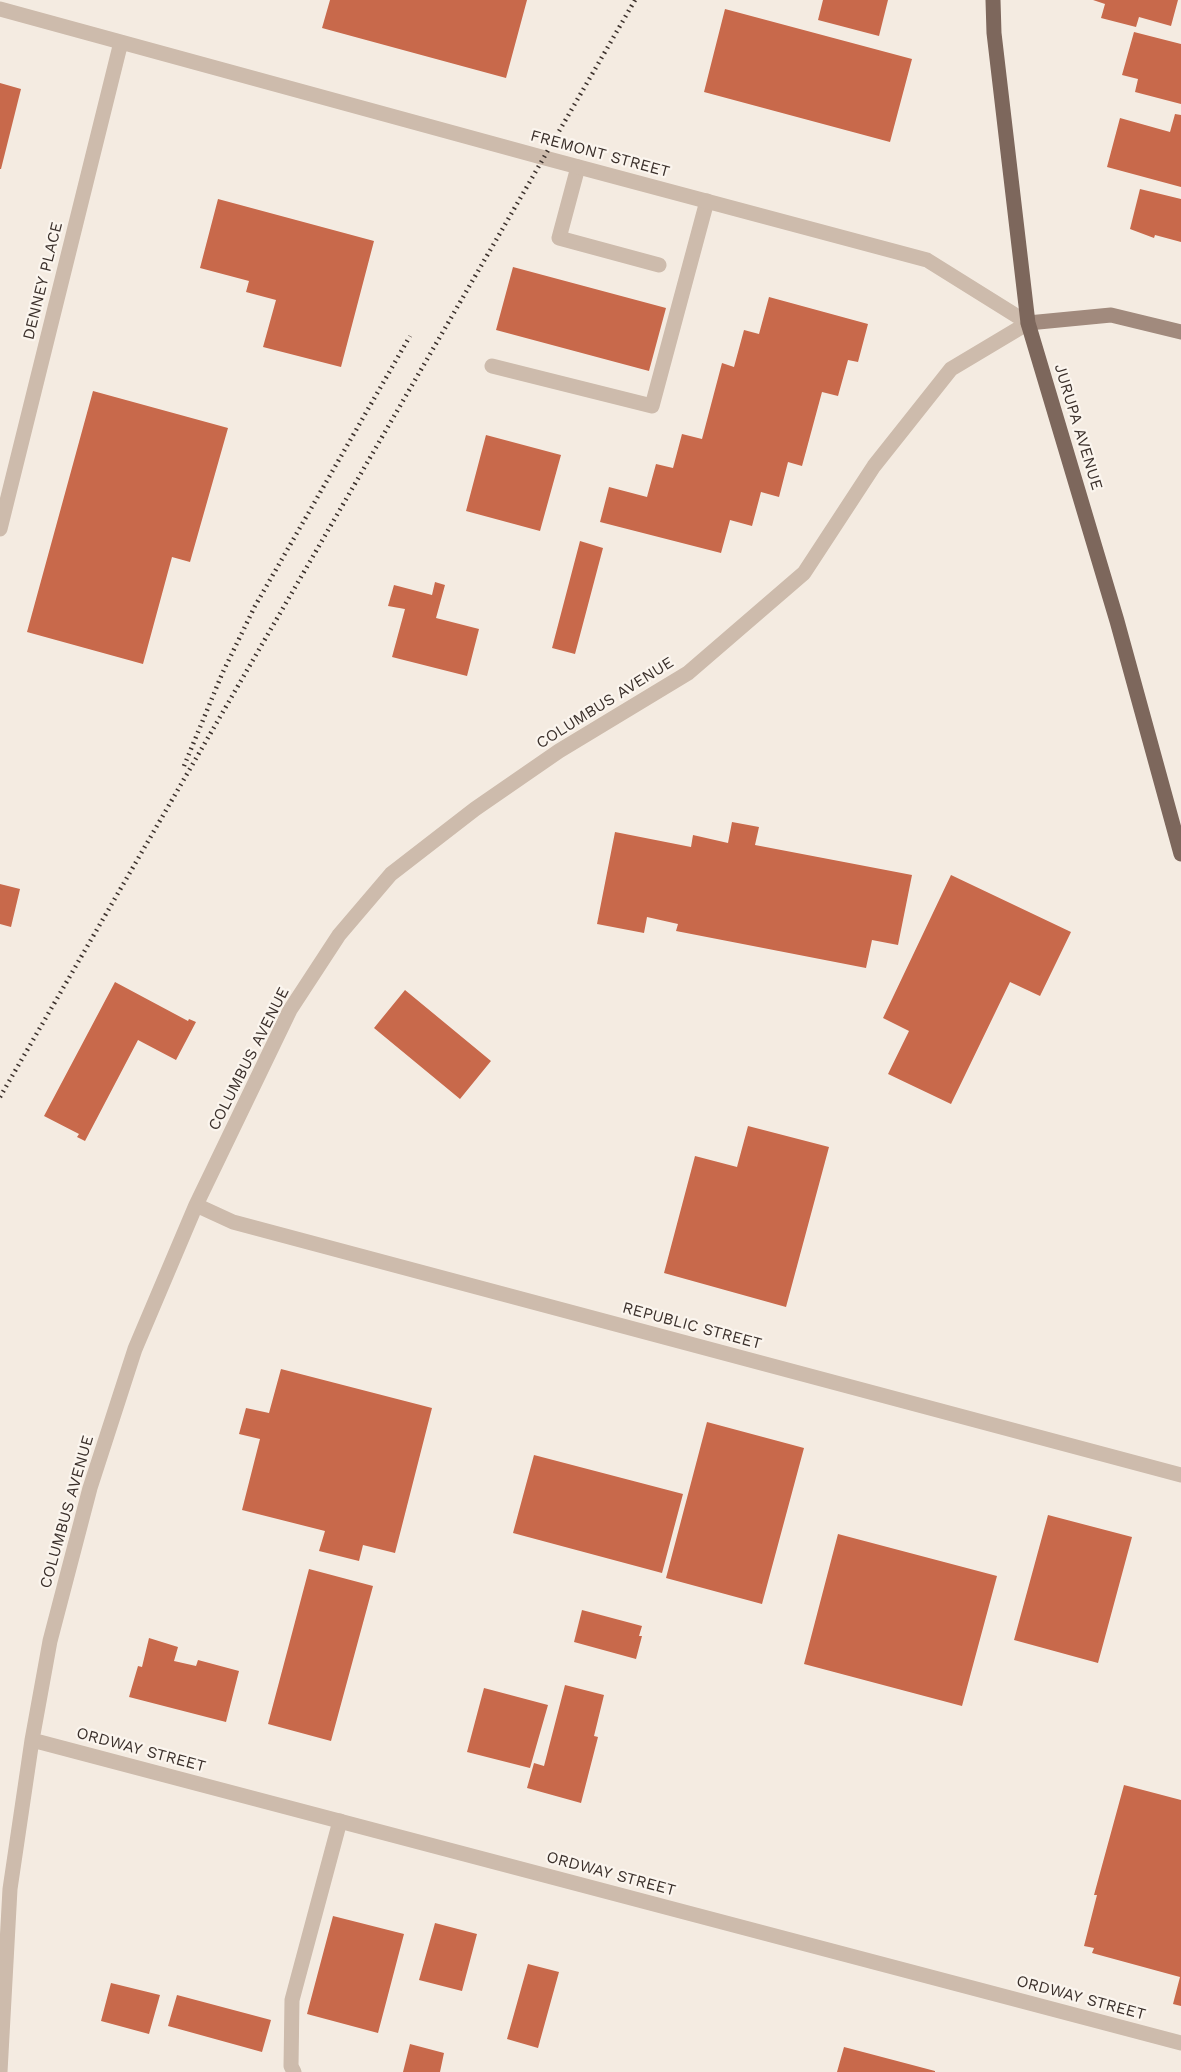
<!DOCTYPE html>
<style>
body{margin:0}
canvas{display:block;background:#f4ebe1}
</style>
<canvas width="1181" height="2072"></canvas>
<script>
const g = document.querySelector('canvas').getContext('2d');
g.lineJoin = 'round';
function fill(path, color) {
  g.fillStyle = color;
  g.fill(path, 'evenodd');
}
function shape(rows) {
  const path = new Path2D();
  for (const r of rows) {
    path.moveTo(r[0], r[1]);
    for (let i = 2; i < r.length; i += 2) path.lineTo(r[i], r[i + 1]);
  }
  return path;
}
function strokePath(path, color, width, dash) {
  g.strokeStyle = color;
  g.lineWidth = width;
  g.lineCap = dash ? 'butt' : 'round';
  g.setLineDash(dash || []);
  g.stroke(path);
}
function drawText(font, color, halo, rows, align = 'center') {
  g.font = font + ' "Work Sans",sans-serif';
  g.lineWidth = 4.5;
  g.setLineDash([]);
  g.textBaseline = 'middle';
  g.strokeStyle = halo;
  g.fillStyle = color;
  for (const [text, x, y, turn = 0] of rows) {
    g.save();
    g.translate(x, y);
    g.rotate((+turn || 0) * Math.PI / 180);
    g.textAlign = isNaN(turn) ? turn : align;
    if (halo) g.strokeText(text, 0, 0);
    g.fillText(text, 0, 0);
    g.restore();
  }
}
fill(shape([
 [330,0,527,0,506,78,322,28],
 [823,0,888,0,879,36,818,20],
 [1093,0,1178,0,1171,26,1139,17,1136,27,1101,18,1105,4],
 [725,9,912,59,890,142,704,92],
 [1134,32,1181,44,1181,104,1135,92,1138,79,1122,75],
 [0,83,21,89,1,169,0,169],
 [1175,114,1181,115,1181,187,1107,167,1120,118,1170,132],
 [1140,189,1181,199,1181,242,1155,235,1154,238,1130,229],
 [218,199,374,241,341,367,263,347,276,300,246,292,249,281,200,268],
 [513,267,666,308,649,371,496,330],
 [769,297,868,324,858,362,848,360,838,396,822,392,802,466,788,462,779,497,761,492,752,526,730,520,721,553,600,522,609,487,647,497,656,464,673,468,682,434,702,439,722,363,734,367,744,330,759,334],
 [93,391,228,428,190,562,172,557,143,664,27,632],
 [486,435,561,455,540,531,466,511],
 [580,541,603,548,575,654,552,648],
 [435,582,445,585,436,618,479,629,467,676,392,657,405,609,388,606,394,585,432,595],
 [732,822,759,827,755,845,912,875,898,945,872,940,866,968,676,931,678,924,647,917,644,933,597,924,615,832,691,847,693,835,728,843],
 [951,875,1071,932,1040,996,1010,982,951,1104,888,1074,909,1031,883,1018],
 [0,884,20,889,11,927,0,924],
 [115,982,188,1021,189,1019,196,1022,176,1060,138,1040,85,1141,77,1137,79,1134,44,1116],
 [405,990,491,1061,460,1099,374,1028],
 [748,1126,829,1147,786,1307,664,1273,695,1156,737,1167],
 [281,1369,432,1408,395,1553,363,1545,359,1561,319,1551,325,1531,242,1510,260,1439,239,1434,246,1408,269,1413],
 [707,1422,804,1448,762,1604,666,1578],
 [534,1455,683,1494,662,1573,513,1533],
 [1048,1515,1132,1537,1098,1663,1014,1640],
 [838,1534,997,1576,962,1706,804,1664],
 [309,1569,373,1586,331,1741,268,1724],
 [582,1610,642,1626,639,1636,642,1636,636,1659,574,1642],
 [149,1638,178,1647,174,1661,196,1666,198,1660,239,1671,226,1722,129,1697,138,1666,142,1667],
 [565,1685,604,1695,594,1736,598,1737,581,1803,527,1788,534,1763,544,1766],
 [484,1688,548,1705,530,1768,467,1752],
 [1124,1785,1181,1800,1181,2006,1173,2004,1180,1977,1092,1953,1094,1948,1084,1946,1097,1895,1094,1895],
 [333,1916,404,1934,378,2033,307,2014],
 [435,1923,477,1934,462,1991,419,1980],
 [528,1964,559,1972,538,2048,507,2039],
 [111,1983,160,1995,149,2034,101,2021],
 [177,1995,271,2020,262,2052,168,2026],
 [410,2044,444,2053,440,2072,403,2072],
 [844,2047,935,2071,935,2072,837,2072]
]), '#c8694b');
strokePath(shape([
 [578,167,559,238,659,265],
 [492,366,652,406,707,201],
 [294,2072,291,2066,292,2000,340,1821]
]), '#cdbbac', 15);
strokePath(shape([
 [0,9,545,158,927,260,1028,323,951,369,874,466,804,573,688,673,559,751,475,809,391,874,339,935,290,1010,196,1205,135,1349,90,1488,50,1641,32,1740,10,1889,0,2072],
 [0,529,121,42],
 [196,1205,233,1222,1181,1475],
 [32,1740,1181,2043]
]), '#cdbbac', 15);
strokePath(shape([
 [1028,323,1111,315,1181,332]
]), '#a18a7d', 15);
strokePath(shape([
 [993,0,994,33,1028,323,1117,621,1181,854]
]), '#7d675c', 15);
strokePath(shape([
 [184,766,222,674,255,606,410,336],
 [0,1097,635,0]
]), '#3b302b', 4.5, [1.5, 4.5]);
drawText('16px', '#3b302b', '#fbf5ee', [
 ["FREMONT STREET",600,154,15],
 ["DENNEY PLACE",43,281,-76],
 ["JURUPA AVENUE",1078,427,73],
 ["COLUMBUS AVENUE",605,703,-32],
 ["COLUMBUS AVENUE",249,1059,-63],
 ["REPUBLIC STREET",692,1326,15],
 ["COLUMBUS AVENUE",67,1512,-74],
 ["ORDWAY STREET",141,1750,15],
 ["ORDWAY STREET",611,1874,15],
 ["ORDWAY STREET",1081,1998,15]
]);
</script>
